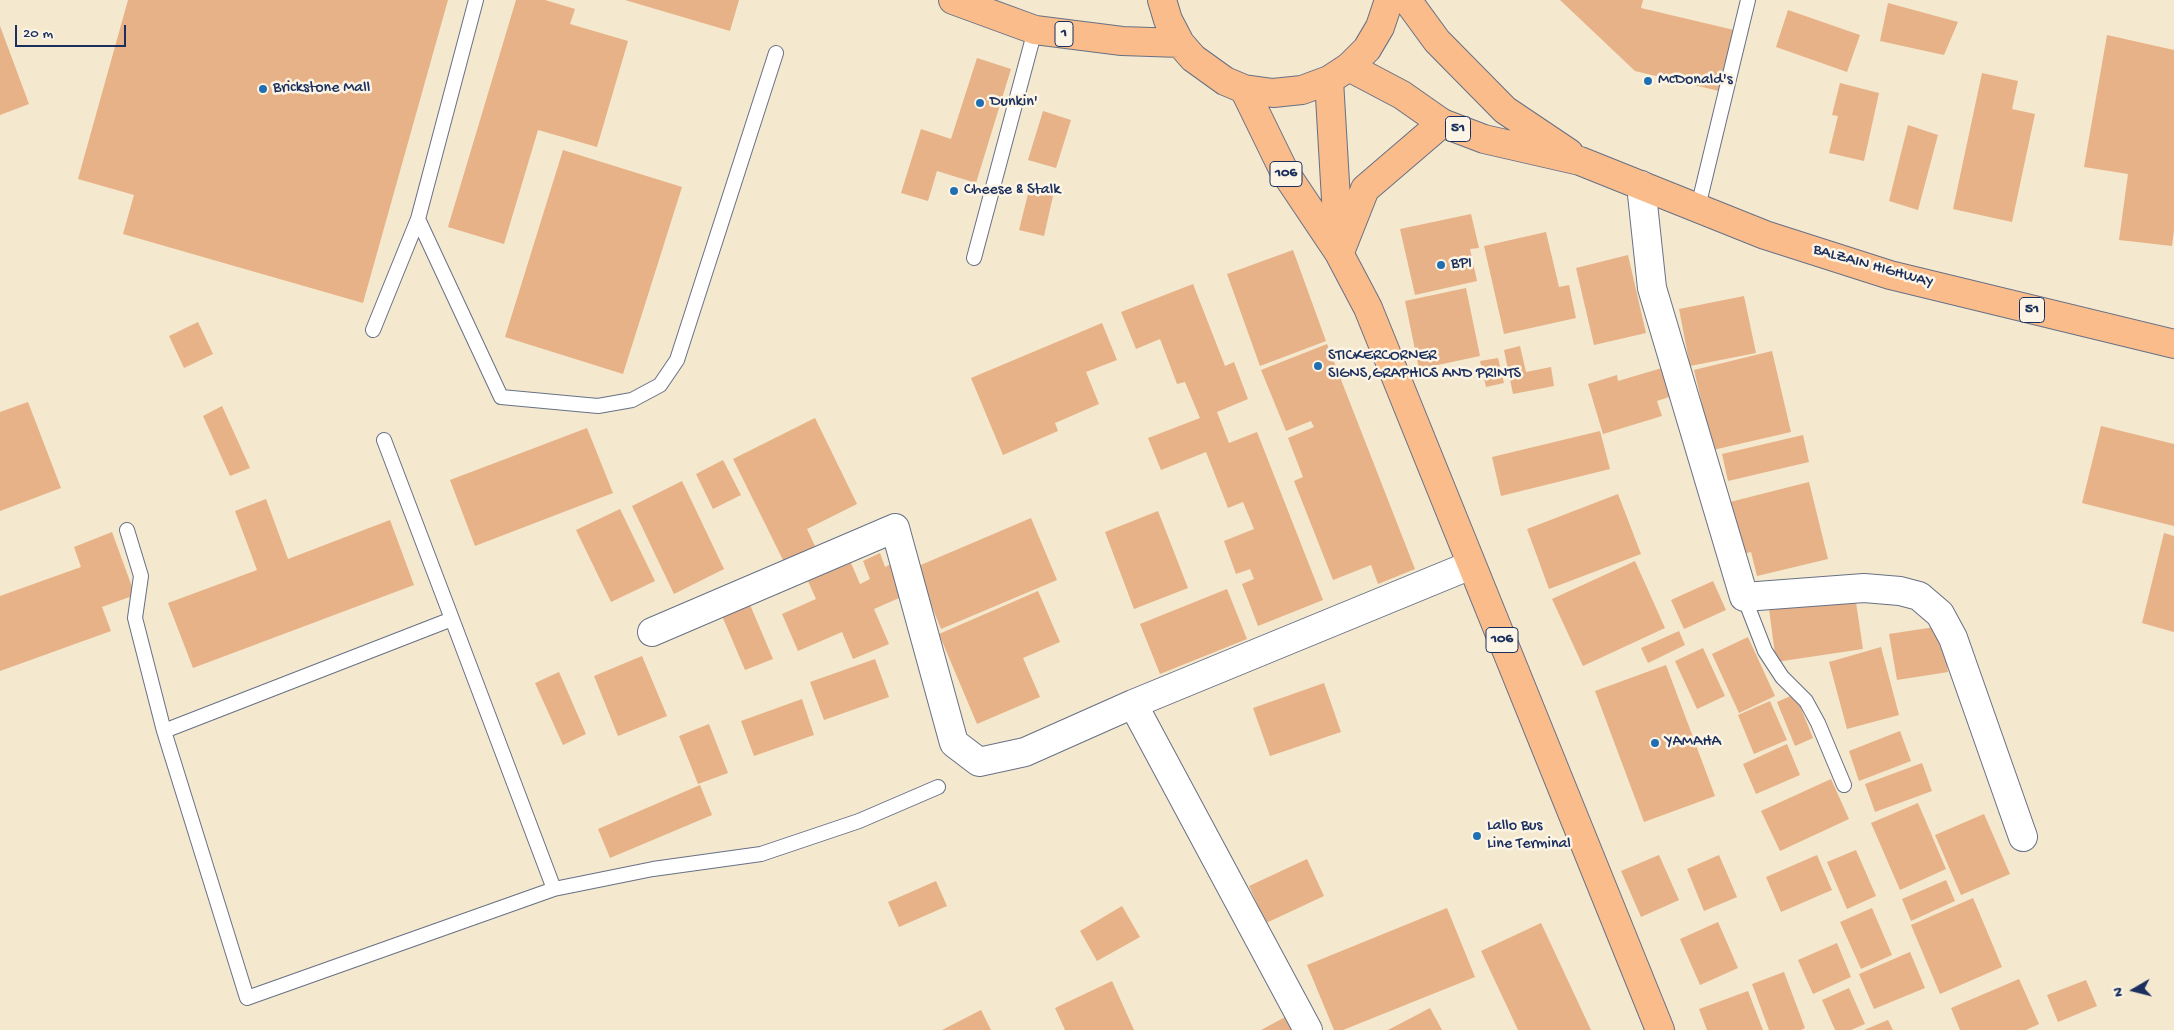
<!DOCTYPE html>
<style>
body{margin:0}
#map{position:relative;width:2174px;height:1030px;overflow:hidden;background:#f4e8ce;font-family:"Gochi Hand",sans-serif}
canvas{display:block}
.north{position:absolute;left:2109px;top:965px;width:50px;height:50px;-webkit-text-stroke:4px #fcf5e5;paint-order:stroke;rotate:262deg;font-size:14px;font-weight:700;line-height:20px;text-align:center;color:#1b2f5e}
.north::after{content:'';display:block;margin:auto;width:18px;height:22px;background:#1b2f5e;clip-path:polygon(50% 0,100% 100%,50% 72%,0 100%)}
.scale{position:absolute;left:15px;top:25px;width:111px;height:22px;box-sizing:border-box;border:2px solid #1b2f5e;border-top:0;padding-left:6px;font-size:15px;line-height:18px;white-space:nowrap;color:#1b2f5e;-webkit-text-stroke:4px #fcf5e5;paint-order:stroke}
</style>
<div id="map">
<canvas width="2174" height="1030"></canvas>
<div class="north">N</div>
<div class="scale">20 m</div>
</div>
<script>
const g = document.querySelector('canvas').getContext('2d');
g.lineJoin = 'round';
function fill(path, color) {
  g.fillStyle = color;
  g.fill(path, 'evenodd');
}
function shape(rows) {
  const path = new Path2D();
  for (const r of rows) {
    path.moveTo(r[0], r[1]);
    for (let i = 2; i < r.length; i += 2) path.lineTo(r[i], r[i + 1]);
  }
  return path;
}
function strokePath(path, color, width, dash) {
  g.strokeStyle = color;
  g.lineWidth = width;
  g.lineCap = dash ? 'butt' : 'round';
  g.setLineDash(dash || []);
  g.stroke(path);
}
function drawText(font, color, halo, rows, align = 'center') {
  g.font = font + ' "Gochi Hand",sans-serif';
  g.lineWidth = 5;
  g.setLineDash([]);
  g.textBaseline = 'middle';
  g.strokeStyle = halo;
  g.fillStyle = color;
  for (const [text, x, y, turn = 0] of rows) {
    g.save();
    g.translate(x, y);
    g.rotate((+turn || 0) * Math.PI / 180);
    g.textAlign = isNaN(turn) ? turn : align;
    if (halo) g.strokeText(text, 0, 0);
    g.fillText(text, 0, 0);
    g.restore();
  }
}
fill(shape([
 [128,0,448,0,363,303,123,234,134,195,78,179],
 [516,0,545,0,575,9,570,24,628,41,597,147,538,130,504,244,448,227],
 [625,0,739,0,730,31],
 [1560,0,1643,0,1641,8,1734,30,1719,91,1635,71],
 [1888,3,1958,22,1944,55,1880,41],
 [1788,10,1860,35,1847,72,1776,47],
 [0,26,29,104,0,115],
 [2107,35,2174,50,2174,230,2172,246,2119,240,2128,174,2084,167],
 [977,58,1011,69,976,183,937,171,928,201,901,193,921,129,951,139],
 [1982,73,2018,81,2012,109,2035,114,2012,222,1953,209],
 [1840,83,1879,93,1864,161,1829,153,1838,116,1832,115],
 [1043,111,1071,120,1056,168,1028,160],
 [1908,125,1938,135,1918,210,1889,201],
 [563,150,682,187,623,374,505,337],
 [1029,190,1053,196,1044,236,1019,230],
 [1471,214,1479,248,1470,249,1477,281,1415,295,1400,229],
 [1546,232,1559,287,1569,285,1576,318,1504,334,1484,246],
 [1293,250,1326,341,1260,366,1227,274],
 [1628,255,1646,333,1594,345,1576,268],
 [1193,284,1225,366,1234,362,1248,399,1217,412,1229,443,1257,432,1323,600,1258,626,1242,584,1254,579,1250,569,1236,574,1224,541,1254,529,1243,502,1228,508,1206,452,1161,470,1148,438,1200,418,1185,382,1177,384,1160,339,1136,349,1121,312],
 [1466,288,1480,356,1419,369,1405,301],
 [1744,296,1756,353,1690,366,1679,309],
 [198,322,213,354,184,368,169,336],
 [1102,323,1117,360,1086,372,1099,404,1055,423,1058,431,1003,455,971,378],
 [1327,344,1415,569,1378,584,1371,565,1333,580,1294,481,1303,477,1288,438,1314,427,1311,421,1286,431,1261,370],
 [1520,346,1526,372,1551,367,1554,386,1513,394,1504,350],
 [1772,351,1791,432,1713,450,1694,370],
 [1498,358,1504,383,1486,387,1480,361],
 [1672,365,1681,393,1657,401,1662,416,1603,434,1588,384,1617,375,1618,381],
 [28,402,61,488,0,511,0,412],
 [222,406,250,468,230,476,203,416],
 [815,418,857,504,807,529,815,546,784,562,733,459],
 [2101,426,2174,444,2174,526,2082,503],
 [587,428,613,493,475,546,450,480],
 [1600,431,1610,469,1501,496,1492,457],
 [1803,435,1809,462,1728,481,1722,454],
 [723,460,741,495,713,509,696,474],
 [682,481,724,569,674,594,632,506],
 [1809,482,1828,559,1757,576,1751,552,1743,554,1730,502],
 [1618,494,1641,554,1549,589,1527,529],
 [266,499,288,559,390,520,414,585,193,668,168,603,257,570,235,511],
 [620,509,655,581,611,602,576,530],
 [1158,511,1188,588,1134,609,1105,532],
 [1031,518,1057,580,941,629,916,567],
 [112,532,135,595,102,607,111,631,0,671,0,596,81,567,74,547],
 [2164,533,2174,536,2174,632,2142,623],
 [880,553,885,567,893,563,906,595,874,609,889,644,853,659,842,632,798,651,782,614,816,599,808,581,851,563,860,584,870,579,863,561],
 [1635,561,1665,628,1583,666,1552,599],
 [1713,581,1726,610,1684,629,1671,600],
 [1227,589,1247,639,1160,674,1140,624],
 [1038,591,1060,642,1023,658,1040,697,977,724,939,634],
 [1855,596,1863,649,1776,662,1769,609],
 [748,600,773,659,745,670,720,611],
 [1941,626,1948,672,1897,680,1889,634],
 [1679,631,1685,645,1648,663,1641,648],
 [1748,637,1775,696,1739,713,1712,654],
 [1881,647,1899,715,1847,729,1829,662],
 [1703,648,1725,696,1697,709,1675,661],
 [642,656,667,716,618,736,594,676],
 [875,659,889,697,824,720,810,682],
 [1666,665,1715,796,1644,822,1595,691],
 [559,672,586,734,563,745,535,683],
 [1324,683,1341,732,1270,756,1253,708],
 [1795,694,1813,738,1795,746,1777,702],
 [802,699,814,735,754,756,741,721],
 [1770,701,1787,740,1754,754,1738,715],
 [709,724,728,773,698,784,679,736],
 [1900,731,1911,761,1859,781,1849,751],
 [1787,744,1800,775,1756,794,1743,764],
 [1922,763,1932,791,1875,812,1865,784],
 [1831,779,1849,819,1780,851,1761,811],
 [700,785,712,815,610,858,598,829],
 [1918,803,1946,869,1900,890,1871,823],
 [1984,814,2010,874,1961,895,1935,835],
 [1856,850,1876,896,1847,909,1827,862],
 [1659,855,1679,900,1641,917,1621,871],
 [1719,855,1737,897,1704,911,1687,869],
 [1817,855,1832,890,1781,912,1766,877],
 [1307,859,1324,896,1266,923,1249,886],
 [1946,880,1955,901,1911,921,1902,899],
 [936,881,947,906,899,927,888,902],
 [1973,898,2002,967,1940,994,1911,925],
 [1122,906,1140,937,1097,961,1080,931],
 [1447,908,1475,977,1343,1030,1334,1030,1307,965],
 [1872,908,1892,955,1861,969,1840,922],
 [1718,922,1738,968,1700,985,1680,939],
 [1541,923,1591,1030,1518,1030,1481,951],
 [1837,943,1851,977,1813,994,1798,960],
 [1910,952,1925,988,1874,1009,1859,974],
 [1784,972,1805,1028,1801,1030,1769,1030,1752,984],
 [2019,979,2039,1024,2026,1030,1960,1030,1951,1008],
 [2086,980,2097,1006,2058,1022,2047,995],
 [1112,981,1134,1030,1065,1030,1055,1008],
 [1849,988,1865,1024,1851,1030,1835,1030,1822,1000],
 [1748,991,1763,1030,1707,1030,1699,1009],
 [1430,1008,1442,1030,1388,1030],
 [981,1010,991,1030,942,1030],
 [1289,1015,1297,1030,1261,1030],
 [1888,1020,1893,1030,1864,1030]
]), '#e7b287');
const lane = shape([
 [1698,207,1748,0],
 [418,219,501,397,598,406,632,400,660,385,677,360,776,53],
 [974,258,1035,30],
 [373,330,418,219,476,0],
 [384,440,452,619],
 [127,530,141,576,135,618,164,731],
 [1744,597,1765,651,1782,677,1806,701,1818,723,1844,785],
 [554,889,452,619,164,731,247,998,554,889,653,869,761,854,859,821,938,787]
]);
const street = shape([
 [1641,185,1652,288,1744,597,1864,588,1900,591,1919,596,1940,614,1953,638,2023,837],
 [652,632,895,528,954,743,979,762,1025,752,1133,704,1471,565],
 [1133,704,1308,1030]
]);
const primary = shape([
 [1407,0,1437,41,1505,110,1569,153],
 [1349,67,1402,95,1442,123,1484,139,1580,161,1765,235,1890,275,2174,344]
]);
const highway = shape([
 [953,0,1035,30,1122,41,1180,43],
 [1162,0,1168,20,1180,43,1193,58,1225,81,1244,89,1273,93,1302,90,1329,80,1349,67,1367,49,1380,27,1389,0],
 [1329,80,1339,251],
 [1244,89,1284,171,1339,253,1368,308,1660,1030],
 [1342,247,1365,189,1442,123]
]);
strokePath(lane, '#677085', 16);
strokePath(street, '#677085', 30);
strokePath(primary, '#677085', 30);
strokePath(highway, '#677085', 30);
strokePath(lane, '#fff', 14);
strokePath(street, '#fff', 28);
strokePath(primary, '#f9bc8a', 28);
strokePath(highway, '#f9bc8a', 28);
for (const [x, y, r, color] of [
 [1648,81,5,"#1f6fb2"],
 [263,89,5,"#1f6fb2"],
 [980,103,5,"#1f6fb2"],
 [954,191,5,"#1f6fb2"],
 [1441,265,5,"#1f6fb2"],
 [1318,366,5,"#1f6fb2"],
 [1655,743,5,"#1f6fb2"],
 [1477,836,5,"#1f6fb2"]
]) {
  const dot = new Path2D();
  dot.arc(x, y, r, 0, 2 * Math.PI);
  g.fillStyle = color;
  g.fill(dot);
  strokePath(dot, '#fcf5e5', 2);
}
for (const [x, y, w] of [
 [1064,34,18],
 [1458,129,25],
 [1286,174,32],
 [2032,310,25],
 [1502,640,32]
]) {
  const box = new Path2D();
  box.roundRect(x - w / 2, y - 12.5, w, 25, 4);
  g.fillStyle = '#fcf5e5';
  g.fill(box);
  strokePath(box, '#1b2f5e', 1);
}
drawText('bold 15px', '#1b2f5e', null, [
 ["1",1064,34],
 ["51",1458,129],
 ["106",1286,174],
 ["51",2032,310],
 ["106",1502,640]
]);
drawText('16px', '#1b2f5e', '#fcf5e5', [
 ["McDonald's",1658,81],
 ["Brickstone Mall",273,89],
 ["Dunkin'",990,103],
 ["Cheese & Stalk",964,191],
 ["BPI",1451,265],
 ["STICKERCORNER",1328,357],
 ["SIGNS,GRAPHICS AND PRINTS",1328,375],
 ["YAMAHA",1665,743],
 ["Lallo Bus",1487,827],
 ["Line Terminal",1487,845]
], 'left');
drawText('16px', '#1b2f5e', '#fcf5e5', [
 ["BALZAIN HIGHWAY",1873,267,16]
]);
</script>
